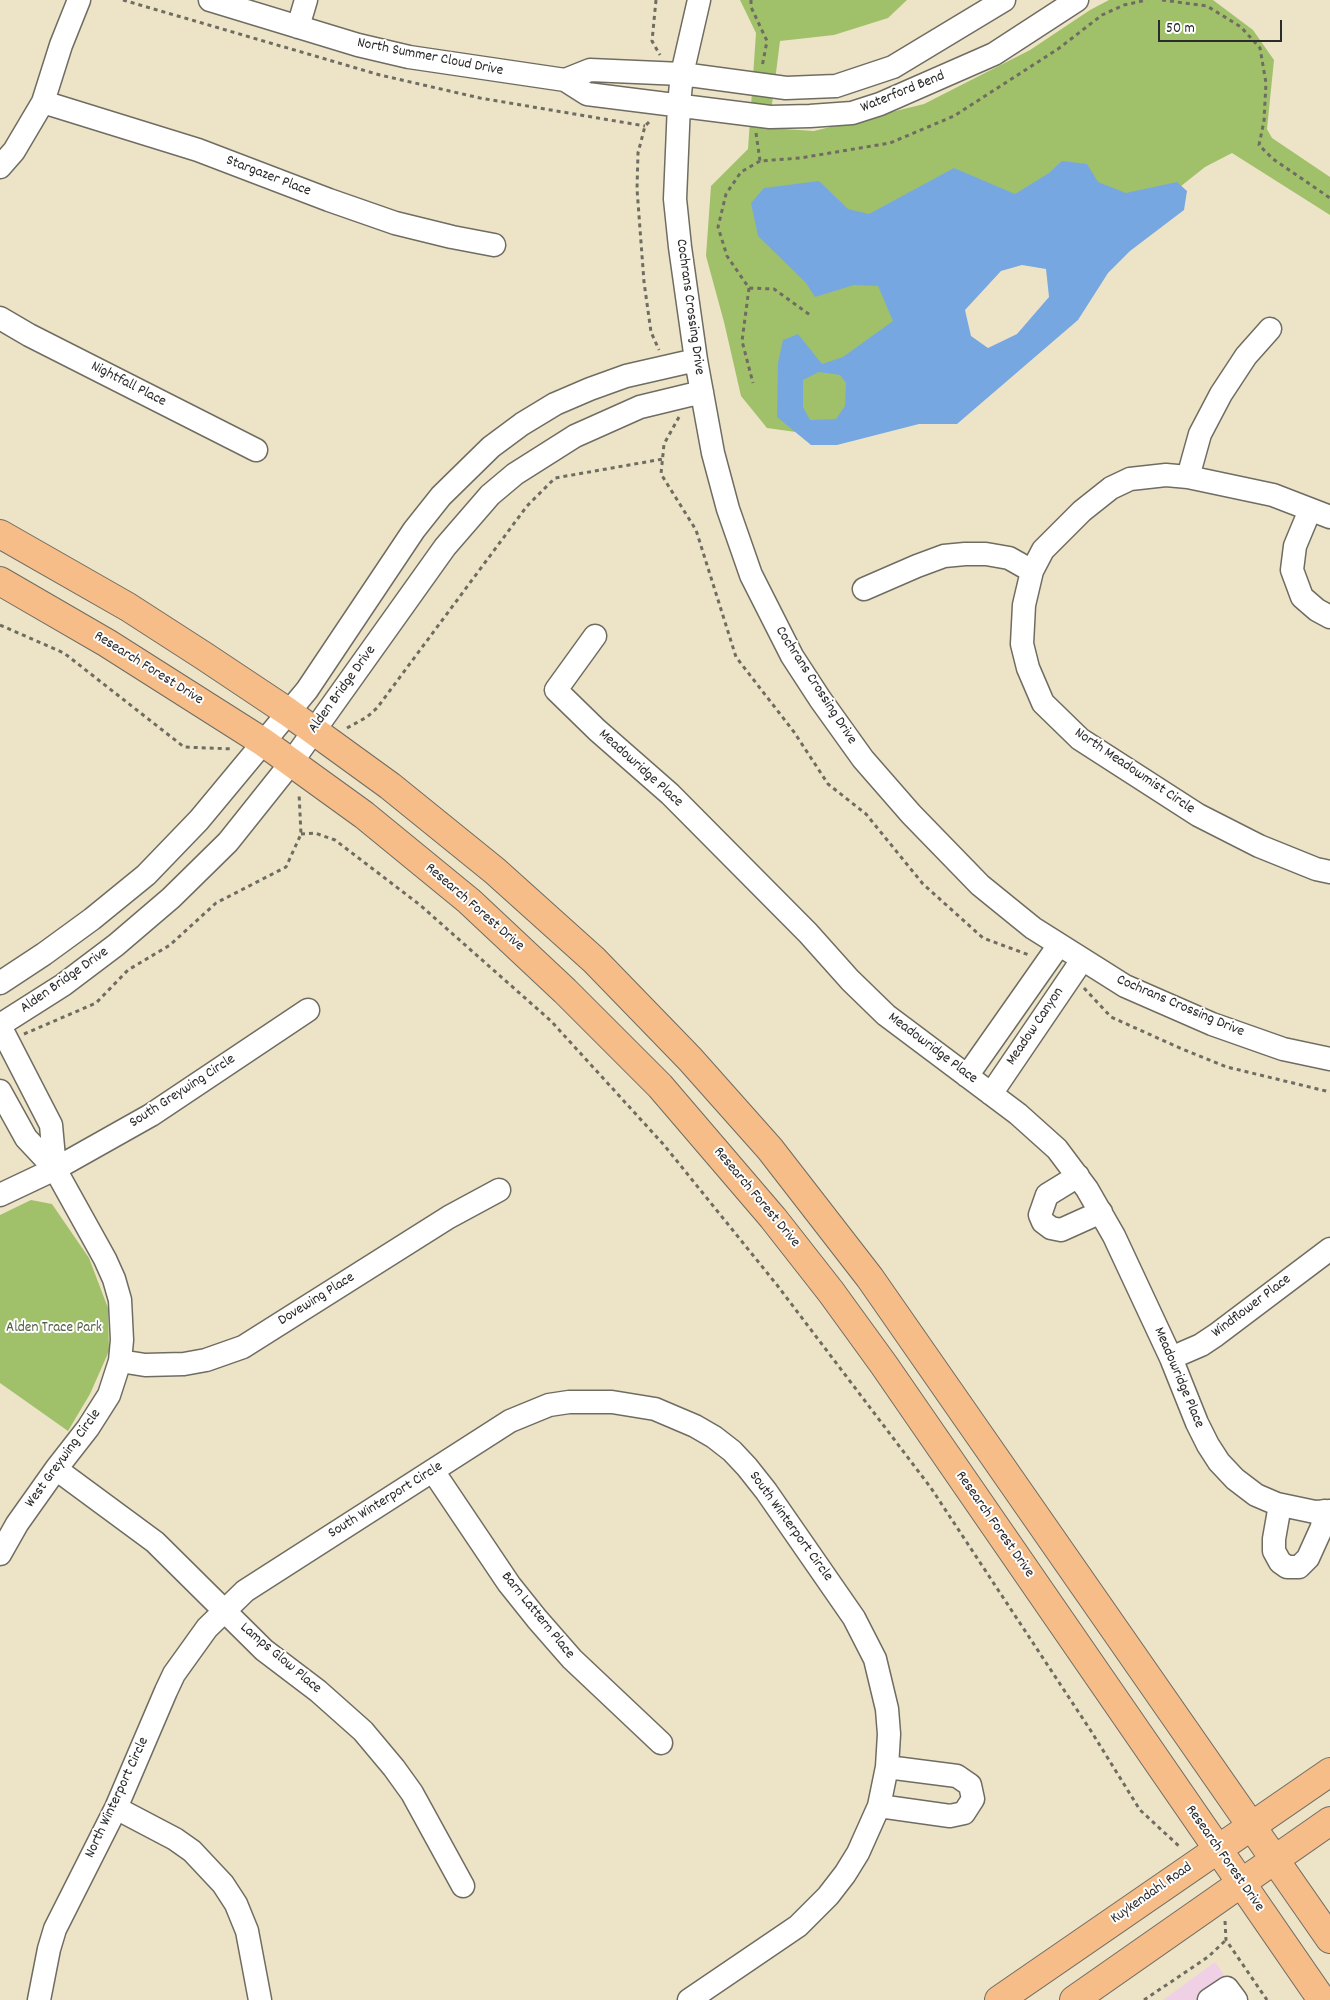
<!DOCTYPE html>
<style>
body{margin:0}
#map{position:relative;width:1330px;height:2000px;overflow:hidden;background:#ede4c7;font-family:Dekko,sans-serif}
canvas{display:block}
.scale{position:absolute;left:1158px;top:20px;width:124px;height:22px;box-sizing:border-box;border:2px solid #2b2b2b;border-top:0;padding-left:6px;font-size:15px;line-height:18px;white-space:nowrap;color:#2b2b2b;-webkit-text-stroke:4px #fff;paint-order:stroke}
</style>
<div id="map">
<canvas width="1330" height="2000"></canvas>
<div class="scale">50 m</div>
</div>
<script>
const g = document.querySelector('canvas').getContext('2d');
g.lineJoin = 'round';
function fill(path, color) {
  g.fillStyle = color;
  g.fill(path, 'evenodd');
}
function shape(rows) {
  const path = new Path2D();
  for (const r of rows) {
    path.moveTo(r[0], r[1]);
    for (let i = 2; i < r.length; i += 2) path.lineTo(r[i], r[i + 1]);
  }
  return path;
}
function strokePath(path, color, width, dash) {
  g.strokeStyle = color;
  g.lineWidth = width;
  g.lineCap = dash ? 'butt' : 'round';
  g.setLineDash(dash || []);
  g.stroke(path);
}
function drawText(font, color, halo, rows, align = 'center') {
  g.font = font + ' Dekko,sans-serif';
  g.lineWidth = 4;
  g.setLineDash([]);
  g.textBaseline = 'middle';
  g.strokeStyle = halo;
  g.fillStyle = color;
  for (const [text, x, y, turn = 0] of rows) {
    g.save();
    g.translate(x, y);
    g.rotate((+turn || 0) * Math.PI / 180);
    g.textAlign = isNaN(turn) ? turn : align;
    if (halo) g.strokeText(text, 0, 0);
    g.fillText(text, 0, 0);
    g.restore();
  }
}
fill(shape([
 [1215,1962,1242,2000,1163,2000]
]), '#f0d0e4');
fill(shape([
 [740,0,907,0,888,18,834,35,780,41,769,128,814,131,924,104,1030,50,1090,10,1109,0,1213,0,1253,30,1274,60,1267,129,1272,138,1330,177,1330,215,1232,153,1205,167,1151,210,992,249,846,424,810,434,767,428,741,396,724,322,706,256,711,186,748,149,756,33],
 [31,1200,52,1204,89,1258,108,1308,109,1351,90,1394,68,1431,0,1383,0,1215]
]), '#a0c16a');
fill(shape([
 [1062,161,1087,164,1098,182,1126,193,1177,182,1187,191,1184,210,1130,251,1108,273,1078,320,957,424,919,424,837,445,811,445,777,417,778,363,783,340,798,334,822,364,843,357,893,321,878,286,854,285,815,297,806,283,758,236,751,203,764,188,819,181,848,209,869,214,954,168,1015,194,1049,173],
 [1022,265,1046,269,1049,297,1017,334,988,348,971,336,965,310,1001,271],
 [819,372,840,375,846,383,845,406,836,419,810,420,803,407,803,380]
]), '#77a7e1');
const minor = shape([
 [210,0,358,45,409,57,565,80,587,94,770,117,810,116,852,113,880,104,994,54,1077,0],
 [699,0,682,74,679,104,675,199,680,247,696,360,713,453,728,509,751,575,792,656,820,699,863,759,911,814,980,885,1033,928,1125,986,1212,1024,1283,1049,1330,1059],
 [298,27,306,0],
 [565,80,590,70,682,74,786,88,836,86,893,67,1004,0],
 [43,102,198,150,329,200,395,223,452,237,494,245],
 [0,167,14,151,43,102,61,45,79,0],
 [0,318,29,335,256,450],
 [1188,477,1200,434,1221,394,1246,356,1270,329],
 [1310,510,1295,546,1292,570,1302,597,1317,610,1330,617],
 [1330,517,1273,495,1188,477,1166,475,1130,479,1111,488,1082,511,1043,550,1032,571,1024,605,1022,644,1028,668,1043,703,1080,739,1198,815,1259,846,1316,869,1330,872],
 [864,589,917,566,944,556,965,554,986,554,1009,558,1032,571],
 [595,636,556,690,597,730,670,794,808,933,850,980,886,1015,1018,1114,1057,1149,1087,1189,1114,1236,1171,1358,1197,1423,1208,1445,1219,1462,1235,1479,1256,1495,1277,1504,1315,1512,1330,1511],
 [0,983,44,954,92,919,146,875,199,820,307,690,414,530,441,496,491,447,522,424,555,404,590,389,626,376,696,360],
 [0,1025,63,985,116,945,171,898,228,842,291,763,445,547,490,495,515,474,575,436,640,407,702,392],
 [0,1026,51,1125,55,1169],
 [967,1076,1059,945],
 [0,1091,26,1138,55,1169,105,1259,114,1279,120,1300,122,1340,120,1361,109,1395,88,1428,56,1469,17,1524,0,1554],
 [991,1094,1082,960],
 [1078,1176,1047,1195,1040,1215,1043,1222,1051,1228,1061,1230,1101,1212],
 [0,1195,55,1169,151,1115,308,1010],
 [1171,1358,1201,1345,1216,1335,1330,1249],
 [120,1361,145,1365,184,1364,206,1360,243,1347,449,1217,499,1190],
 [56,1469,155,1542,264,1650,318,1691,363,1731,394,1768,412,1793,463,1886],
 [433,1471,509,1584,537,1619,572,1659,661,1743],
 [1280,1505,1274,1539,1274,1551,1280,1562,1287,1567,1299,1567,1308,1558,1322,1527,1324,1511],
 [879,1806,950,1816,964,1813,973,1799,970,1785,957,1776,887,1767],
 [116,1808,175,1839,192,1851,223,1884,236,1904,247,1931,260,2000],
 [39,2000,49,1949,55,1929,116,1808,166,1691,174,1674,207,1628,245,1591,510,1421,549,1405,569,1402,612,1402,655,1409,695,1426,714,1437,732,1451,747,1467,766,1491,854,1618,875,1659,887,1709,889,1734,887,1767,879,1806,858,1853,845,1874,828,1896,798,1926,689,2000],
 [1209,2000,1227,1988,1236,2000]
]);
const major = shape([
 [0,534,128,607,204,656,288,712,390,786,495,871,594,960,690,1059,770,1149,870,1278,1330,1939],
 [0,581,107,643,263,742,364,815,469,901,565,991,660,1086,773,1218,831,1292,884,1365,1322,2000],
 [999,2000,1330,1772],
 [1074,2000,1330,1821]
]);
strokePath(minor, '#6f6c62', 25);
strokePath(major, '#6f6c62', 30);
strokePath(shape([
 [123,0,380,75,480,98,645,126],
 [656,0,652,41,660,55],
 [751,0,751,7,767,41,762,67],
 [1162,0,1207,6,1241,27,1260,48,1266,83,1264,121,1259,145,1273,159,1330,198],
 [649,122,645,126,638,153,637,189,644,282,651,332,659,350],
 [756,133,760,161,800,158,890,143,954,116,1058,49,1102,15,1124,5,1147,0],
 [760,161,741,172,726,194,718,227,727,256,749,288,774,289,810,315],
 [749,288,742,341,753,383],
 [679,417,664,444,661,474,696,530,736,657,794,732,828,784,866,814,923,884,983,938,1029,955],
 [0,625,64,653,184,747,233,749],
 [347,728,367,717,377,708,527,506,555,478,663,459],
 [301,834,315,833,335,840,420,905,551,1021,664,1145,777,1285,931,1488,1091,1731,1140,1810,1181,1848],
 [1084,988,1111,1017,1182,1049,1227,1067,1330,1092],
 [24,1034,96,1003,128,970,170,945,216,903,286,867,301,834,299,793],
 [1225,1921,1226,1940,1267,2000],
 [1144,2000,1208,1957,1226,1940]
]), '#6f6c62', 3, [4, 4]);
strokePath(minor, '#fff', 22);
strokePath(major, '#f7bd88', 28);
drawText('15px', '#2b2b2b', '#fff', [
 ["North Summer Cloud Drive",430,58,11],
 ["Waterford Bend",903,93,-22],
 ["Stargazer Place",268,177,21],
 ["Cochrans Crossing Drive",689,307,82],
 ["Nightfall Place",128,385,27],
 ["Research Forest Drive",148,669,32],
 ["Cochrans Crossing Drive",815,686,57],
 ["Alden Bridge Drive",343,690,-54],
 ["Meadowridge Place",640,769,42],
 ["North Meadowmist Circle",1134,772,34],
 ["Research Forest Drive",474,908,41],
 ["Alden Bridge Drive",65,981,-35],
 ["Cochrans Crossing Drive",1180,1007,23],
 ["Meadow Canyon",1036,1027,-56],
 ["Meadowridge Place",932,1049,37],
 ["South Greywing Circle",183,1092,-33],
 ["Research Forest Drive",756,1198,50],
 ["Dovewing Place",317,1300,-32],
 ["Windflower Place",1252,1307,-37],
 ["Meadowridge Place",1178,1378,67],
 ["West Greywing Circle",64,1459,-54],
 ["South Winterport Circle",386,1501,-32],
 ["Research Forest Drive",994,1525,55],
 ["South Winterport Circle",790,1527,54],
 ["Barn Lattern Place",537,1616,51],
 ["Lamps Glow Place",280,1659,40],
 ["North Winterport Circle",118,1798,-65],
 ["Research Forest Drive",1224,1859,55],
 ["Kuykendahl Road",1152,1894,-35]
]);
drawText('15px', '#546041', '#fff', [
 ["Alden Trace Park",54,1329]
]);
</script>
